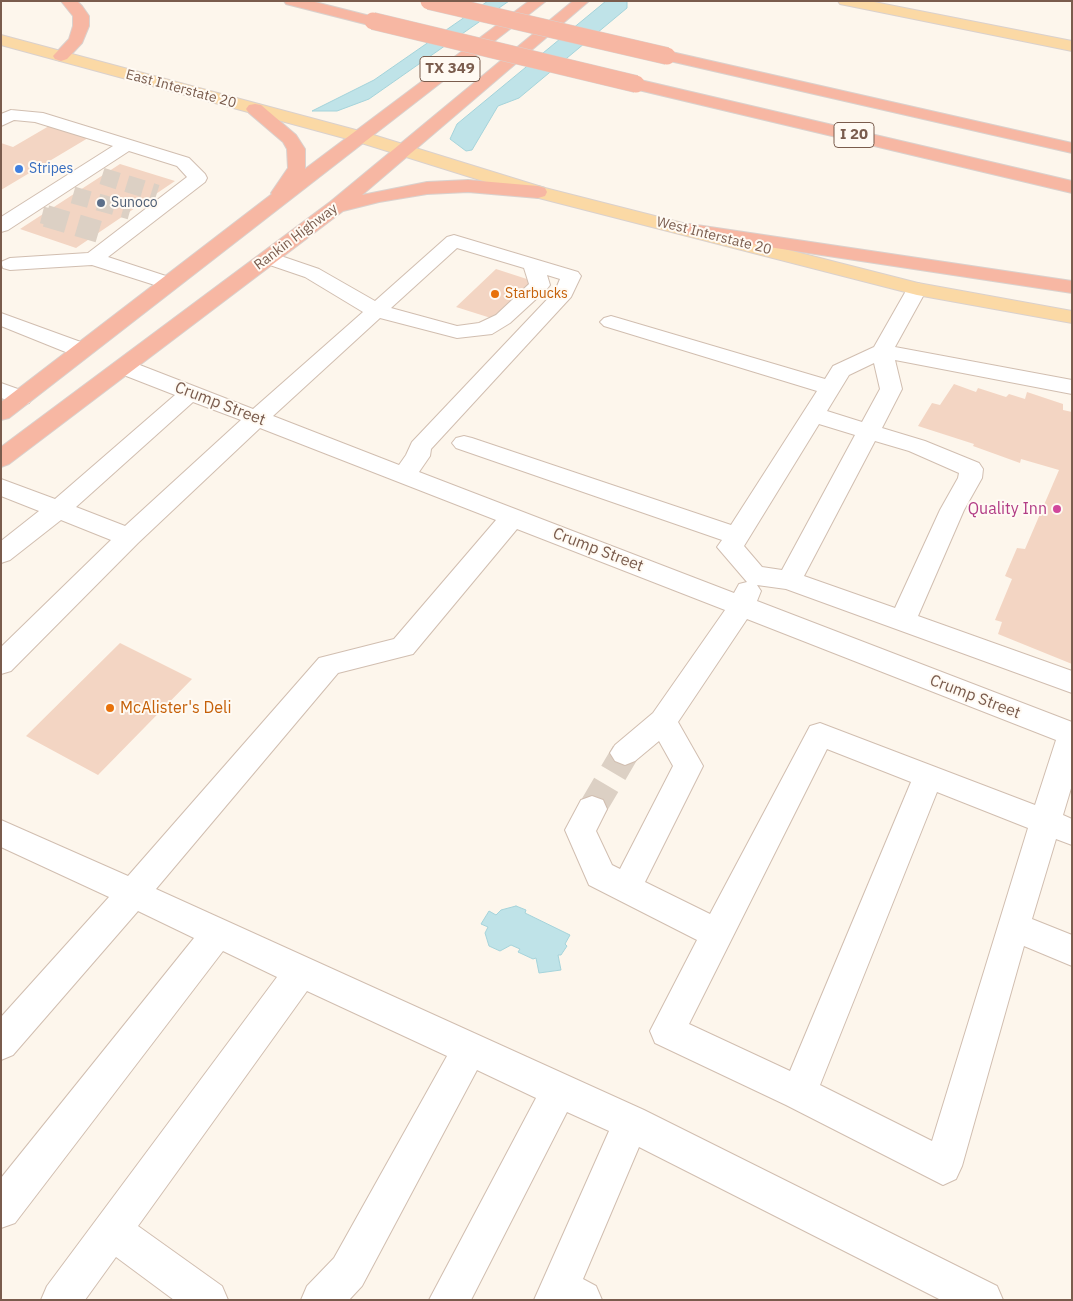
<!DOCTYPE html>
<style>
body{margin:0}
#map{position:relative;width:1073px;height:1301px;overflow:hidden;background:#fdf6ec;font-family:"IBM Plex Sans",sans-serif}
canvas{display:block}
.frame{position:absolute;inset:0;border:2px solid #7a5c4d;pointer-events:none}
</style>
<div id="map">
<canvas width="1073" height="1301"></canvas>
<div class="frame"></div>
</div>
<script>
const g = document.querySelector('canvas').getContext('2d');
g.lineJoin = 'round';
function fill(path, color) {
  g.fillStyle = color;
  g.fill(path, 'evenodd');
}
function shape(rows) {
  const path = new Path2D();
  for (const r of rows) {
    path.moveTo(r[0], r[1]);
    for (let i = 2; i < r.length; i += 2) path.lineTo(r[i], r[i + 1]);
  }
  return path;
}
function strokePath(path, color, width, dash) {
  g.strokeStyle = color;
  g.lineWidth = width;
  g.lineCap = dash ? 'butt' : 'round';
  g.setLineDash(dash || []);
  g.stroke(path);
}
function drawText(font, color, halo, rows, align = 'center') {
  g.font = font + ' "IBM Plex Sans",sans-serif';
  g.lineWidth = 4;
  g.setLineDash([]);
  g.textBaseline = 'middle';
  g.strokeStyle = halo;
  g.fillStyle = color;
  for (const [text, x, y, turn = 0] of rows) {
    g.save();
    g.translate(x, y);
    g.rotate((+turn || 0) * Math.PI / 180);
    g.textAlign = isNaN(turn) ? turn : align;
    if (halo) g.strokeText(text, 0, 0);
    g.fillText(text, 0, 0);
    g.restore();
  }
}
const water = shape([
 [488,1,509,1,369,99,337,111,312,111,374,80,488,1],
 [606,1,627,1,627,8,519,98,498,106,472,150,466,151,450,139,457,124,606,1],
 [516,906,526,910,525,913,570,935,565,944,567,946,561,955,558,955,561,970,539,973,536,958,533,959,518,952,520,949,511,945,500,951,489,946,485,933,488,927,481,924,489,911,496,915,501,910,516,906]
]);
fill(water, '#bfe3e8');
strokePath(water, '#a5d3da', 1);
fill(shape([
 [49,126,88,138,1,190,1,143,13,147],
 [120,164,175,181,76,248,20,229],
 [496,269,533,281,494,319,456,307],
 [954,384,976,392,978,388,1006,397,1009,394,1025,399,1027,392,1063,404,1063,410,1072,412,1072,664,998,634,1002,622,995,620,1012,579,1005,576,1017,548,1025,549,1059,470,1021,459,1020,463,973,446,974,444,918,426,932,403,940,405],
 [120,643,192,679,98,775,26,736]
]), '#f3d5c3');
strokePath(shape([
 [102,176,157,193],
 [73,195,130,211],
 [42,215,50,217]
]), '#dcd0c4', 17, [17, 9]);
strokePath(shape([
 [46,216,100,232]
]), '#dcd0c4', 22, [22, 11]);
strokePath(shape([
 [592,809,625,753]
]), '#dcd0c4', 28, [28, 14]);
const minor = shape([
 [11,110,43,113,189,158,205,174,207,178,205,182,108,257,175,279,178,283,175,287,168,289,161,287,92,265,10,270,3,268,1,262,10,258,88,253,187,177,177,166,129,151,8,230,1,232,1,217,113,146,35,122,14,120,1,126,1,114,11,110],
 [454,235,578,272,581,276,571,297,431,449,430,456,419,472,734,593,739,584,747,582,717,547,722,540,456,448,452,443,456,438,464,436,472,438,731,525,817,391,604,326,600,322,604,318,611,316,618,318,825,379,833,366,874,347,907,289,910,285,917,283,924,285,927,289,895,347,1072,380,1072,394,895,360,902,389,882,428,925,441,979,463,983,469,982,478,964,510,918,616,1072,671,1072,693,786,589,757,585,761,591,757,601,1072,722,1072,785,1063,815,1072,819,1072,845,1056,839,1032,919,1072,935,1072,966,1024,946,962,1166,956,1179,943,1185,786,1105,655,1043,650,1031,697,940,589,885,565,830,581,800,592,796,603,800,607,809,596,831,612,865,620,869,673,766,659,741,635,761,625,765,615,761,610,753,615,745,653,713,725,610,517,529,413,654,338,673,156,889,644,1110,997,1286,1003,1300,941,1300,639,1147,583,1279,596,1286,602,1300,534,1300,609,1131,567,1112,471,1300,429,1300,536,1098,477,1070,362,1286,349,1300,301,1300,307,1286,334,1258,447,1056,307,991,138,1226,222,1286,228,1300,174,1300,116,1257,85,1300,41,1300,47,1286,277,977,223,951,15,1223,1,1228,1,1178,194,938,138,911,13,1055,1,1060,1,1017,109,897,1,847,1,820,128,876,319,658,394,639,496,520,260,428,138,543,11,671,1,674,1,647,111,540,61,520,10,560,1,563,1,541,39,511,1,496,1,479,55,499,175,395,116,372,113,367,116,362,124,360,132,362,253,409,363,312,305,277,261,262,258,258,261,254,268,252,275,254,319,269,375,301,447,237,454,235],
 [457,248,524,268,529,284,496,315,479,323,457,326,391,308,457,248],
 [547,275,560,279,555,291,412,442,406,455,399,465,273,416,380,318,457,338,492,334,510,323,547,289,550,285,547,275],
 [874,363,880,389,862,422,827,411,849,375,874,363],
 [193,402,241,420,125,526,76,507,193,402],
 [819,424,855,435,782,570,762,567,744,546,819,424],
 [875,441,909,451,959,473,958,478,940,510,895,608,804,576,875,441],
 [747,619,1056,740,1035,805,820,723,810,726,710,914,645,882,703,766,678,722,747,619],
 [827,749,911,782,790,1071,689,1024,827,749],
 [937,792,1028,828,932,1141,820,1085,937,792],
 [1,313,89,345,92,350,89,355,81,357,73,355,1,326,1,313],
 [1,383,29,393,32,398,29,403,21,405,1,398,1,383]
]);
const major = shape([
 [838,1,869,1,1072,41,1072,51,845,5,840,4,838,1],
 [1,35,367,133,545,188,918,283,1072,311,1072,323,917,295,531,196,355,141,1,45,1,35]
]);
const highway = shape([
 [61,1,77,1,82,6,89,16,89,26,82,43,67,59,61,61,55,59,53,56,69,39,73,26,73,16,61,1],
 [284,1,311,1,378,18,381,21,378,24,373,26,286,4,284,1],
 [529,1,546,1,9,418,1,420,1,402,272,194,271,193,288,168,287,149,283,142,249,113,246,109,249,105,255,104,261,105,296,135,305,149,305,169,529,1],
 [573,1,589,1,362,195,427,182,468,180,538,186,545,188,547,192,545,196,538,198,468,192,427,194,379,202,343,211,9,464,1,467,1,447,330,202,573,1],
 [667,51,1072,143,1072,153,661,59,659,56,661,53,667,51],
 [636,79,1072,181,1072,193,630,88,628,84,630,80,636,79],
 [690,224,1072,281,1072,293,683,234,680,230,683,226,690,224]
]);
strokePath(minor, '#d1beb0', 2);
strokePath(major, '#dad1cd', 2);
strokePath(highway, '#dad1cd', 2);
fill(minor, '#fff');
fill(major, '#fbd9a5');
fill(highway, '#f7b7a3');
const highwayBridge = shape([
 [429,1,667,56],
 [373,21,636,84]
]);
strokePath(highwayBridge, '#dad1cd', 18, []);
strokePath(highwayBridge, '#f7b7a3', 17);
for (const [x, y, r, color] of [
 [19,169,5,"#3f7fe0"],
 [101,203,5,"#5c6f8a"],
 [495,294,5,"#e8710a"],
 [1057,509,5,"#d1479c"],
 [110,708,5,"#e8710a"]
]) {
  const dot = new Path2D();
  dot.arc(x, y, r, 0, 2 * Math.PI);
  g.fillStyle = color;
  g.fill(dot);
  strokePath(dot, '#fffaf3', 2);
}
drawText('14px', '#7a5c4d', '#fffaf3', [
 ["East Interstate 20",181,89,15],
 ["West Interstate 20",714,236,14],
 ["Rankin Highway",296,237,-37]
]);
drawText('14px', '#366cbe', '#fffaf3', [
 ["Stripes",29,169]
], 'left');
drawText('14px', '#4e5e75', '#fffaf3', [
 ["Sunoco",111,203]
], 'left');
drawText('14px', '#c56008', '#fffaf3', [
 ["Starbucks",505,294]
], 'left');
for (const [x, y, w] of [
 [450,69,60],
 [854,135,40]
]) {
  const box = new Path2D();
  box.roundRect(x - w / 2, y - 12.5, w, 25, 4);
  g.fillStyle = '#fffaf3';
  g.fill(box);
  strokePath(box, '#7a5c4d', 1);
}
drawText('bold 15px', '#7a5c4d', null, [
 ["TX 349",450,69],
 ["I 20",854,135]
]);
drawText('16px', '#7a5c4d', '#fffaf3', [
 ["Crump Street",220,404,21],
 ["Crump Street",598,550,21],
 ["Crump Street",975,697,21]
]);
drawText('16px', '#b23c85', '#fffaf3', [
 ["Quality Inn",1047,509]
], 'right');
drawText('16px', '#c56008', '#fffaf3', [
 ["McAlister's Deli",120,708]
], 'left');
</script>
